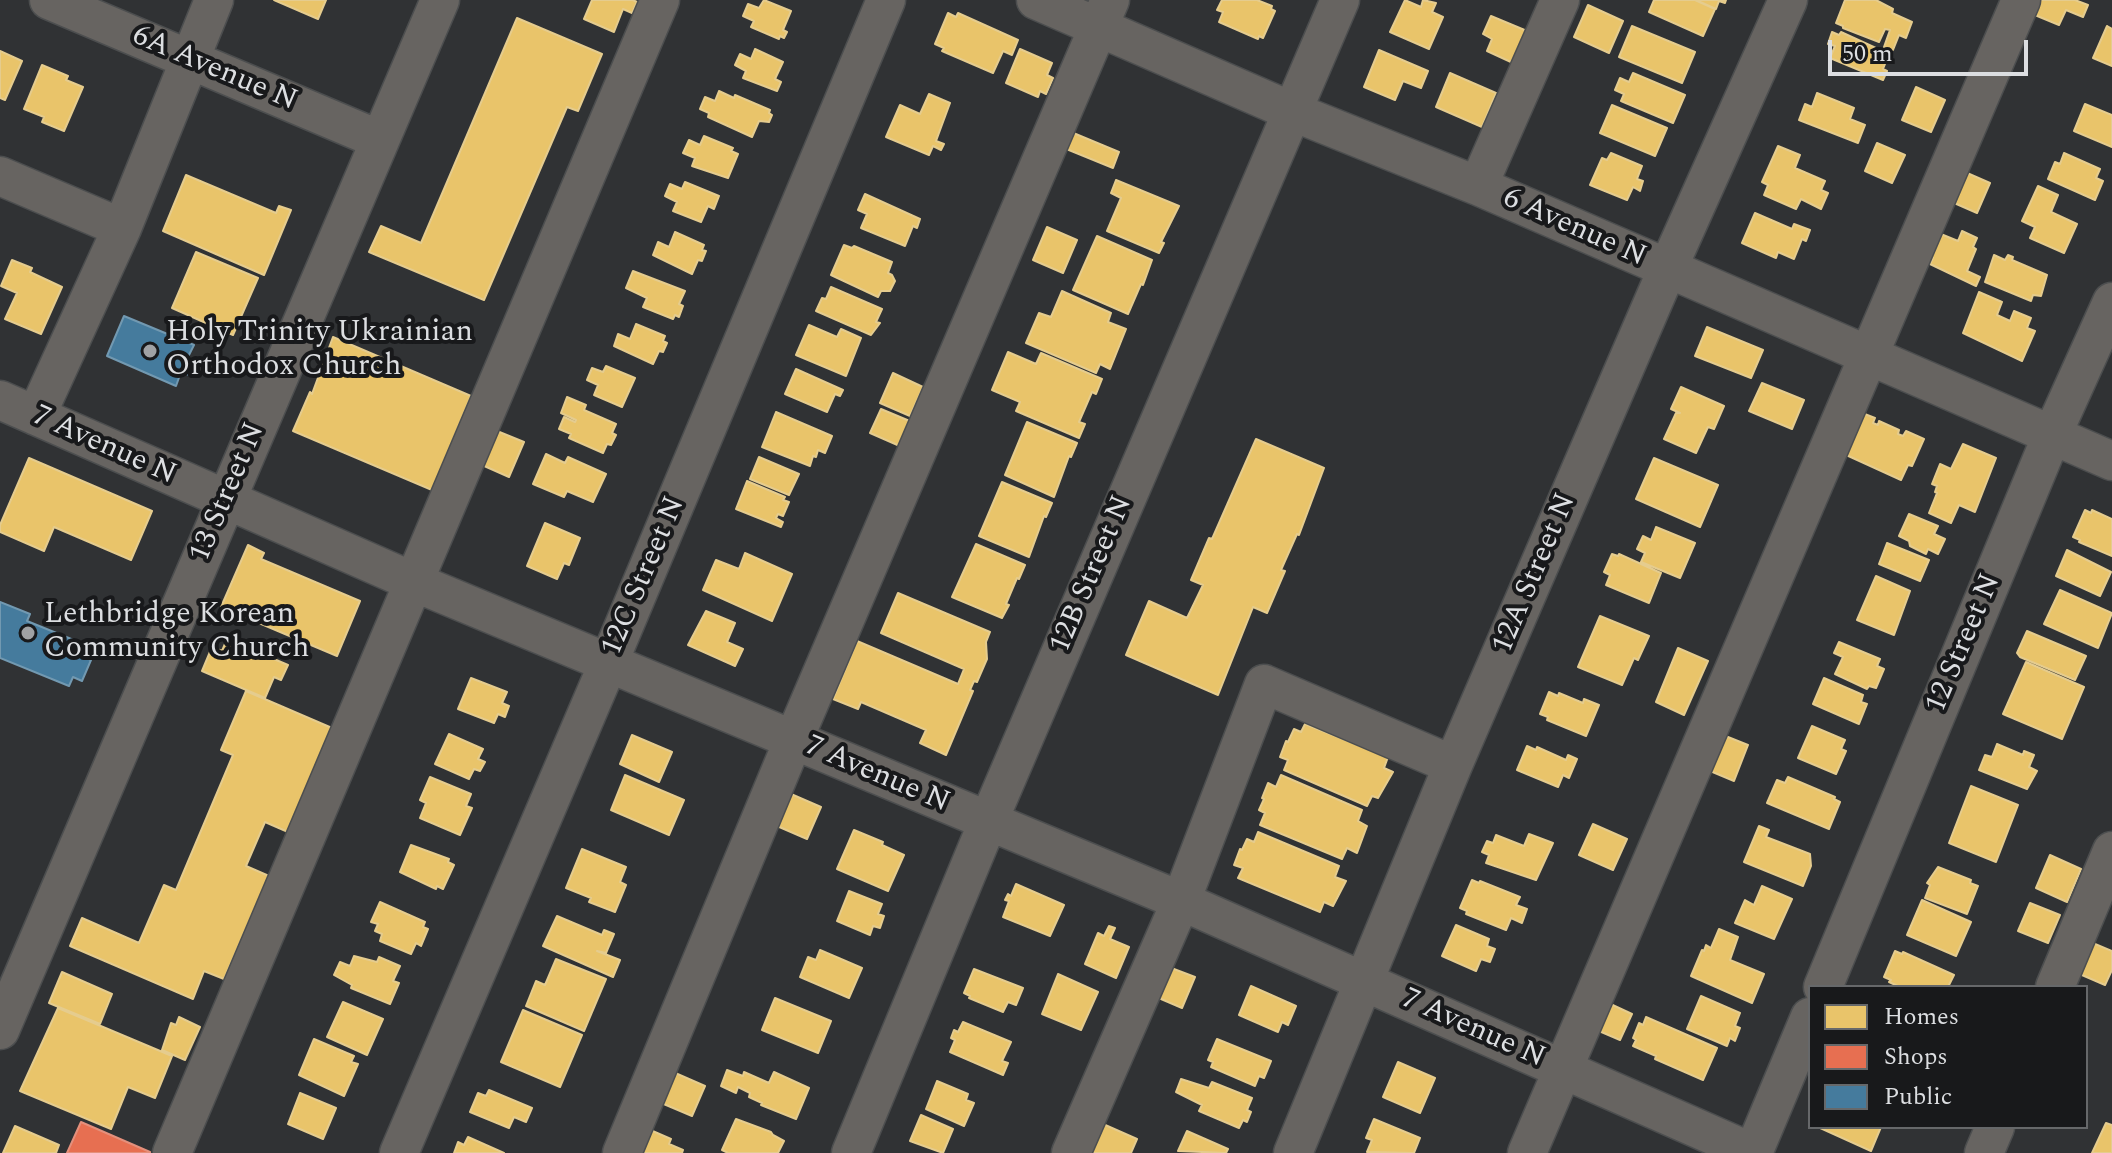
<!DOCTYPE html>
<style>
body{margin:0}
#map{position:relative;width:2112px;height:1153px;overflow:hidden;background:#303234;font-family:Spectral,serif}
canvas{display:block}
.legend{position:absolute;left:1808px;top:985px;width:280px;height:144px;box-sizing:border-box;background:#18191b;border:2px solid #66686a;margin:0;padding:10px 14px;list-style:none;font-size:24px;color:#dcdee1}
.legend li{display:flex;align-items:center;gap:16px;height:40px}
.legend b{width:40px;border:2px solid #66686a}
.scale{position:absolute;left:1828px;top:40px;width:200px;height:36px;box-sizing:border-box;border:4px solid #dcdee1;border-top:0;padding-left:10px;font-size:24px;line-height:28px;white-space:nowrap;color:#dcdee1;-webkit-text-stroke:6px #18191b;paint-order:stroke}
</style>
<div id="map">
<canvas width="2112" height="1153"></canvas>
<ul class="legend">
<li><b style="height:22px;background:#e9c46a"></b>Homes</li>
<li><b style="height:22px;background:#e76f51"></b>Shops</li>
<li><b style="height:22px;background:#457b9d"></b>Public</li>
</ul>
<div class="scale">50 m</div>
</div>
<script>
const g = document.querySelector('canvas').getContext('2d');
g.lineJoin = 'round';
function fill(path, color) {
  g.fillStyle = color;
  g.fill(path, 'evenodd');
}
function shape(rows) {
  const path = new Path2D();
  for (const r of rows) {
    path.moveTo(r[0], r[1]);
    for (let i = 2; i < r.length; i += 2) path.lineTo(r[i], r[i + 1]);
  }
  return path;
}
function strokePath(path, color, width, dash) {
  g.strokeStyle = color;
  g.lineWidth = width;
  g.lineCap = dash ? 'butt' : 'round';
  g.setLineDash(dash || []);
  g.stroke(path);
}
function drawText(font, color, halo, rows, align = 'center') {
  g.font = font + ' Spectral,serif';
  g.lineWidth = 8;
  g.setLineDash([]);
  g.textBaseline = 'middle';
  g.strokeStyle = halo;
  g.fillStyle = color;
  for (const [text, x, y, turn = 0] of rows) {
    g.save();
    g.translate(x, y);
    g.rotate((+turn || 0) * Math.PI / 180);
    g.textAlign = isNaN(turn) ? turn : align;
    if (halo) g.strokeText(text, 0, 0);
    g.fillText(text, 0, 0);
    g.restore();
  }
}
const homes = shape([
 [274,0,326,0,318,19,274,0],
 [592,0,633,0,637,2,632,13,623,9,614,32,584,19,592,0],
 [764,0,791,11,783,30,787,32,784,38,780,36,779,39,751,27,754,21,743,16,748,4,759,8,764,0],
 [1222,0,1257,0,1272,6,1271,9,1275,11,1263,38,1259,36,1258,39,1219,22,1223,12,1217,10,1222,0],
 [1405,0,1421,7,1423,0,1436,3,1432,12,1443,17,1429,49,1390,32,1405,0],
 [1654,0,1695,0,1715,9,1703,36,1649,12,1654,0],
 [1696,0,1726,0,1725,3,1719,1,1716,9,1696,0],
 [1845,0,1876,0,1893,9,1892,13,1912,22,1906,38,1899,35,1893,50,1884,47,1890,30,1885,29,1879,42,1843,28,1843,26,1836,23,1845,0],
 [2035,0,2075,0,2088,5,2083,17,2066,10,2059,25,2030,13,2035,0],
 [1588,5,1623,21,1609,53,1574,37,1588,5],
 [948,13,956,17,958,13,1018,40,1012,55,1003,51,993,73,942,51,944,48,935,44,948,13],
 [1491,16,1527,31,1513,63,1487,51,1492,39,1483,34,1491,16],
 [517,18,602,54,578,111,567,107,484,300,369,252,381,226,421,243,517,18],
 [1632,26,1695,52,1682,83,1619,57,1632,26],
 [2107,26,2112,29,2112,66,2093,58,2107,26],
 [1832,32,1839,35,1841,32,1889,54,1883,69,1887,71,1883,80,1830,58,1835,46,1828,44,1832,32],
 [755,49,783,62,775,79,781,82,777,91,743,78,746,71,735,65,740,54,751,59,755,49],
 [1020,49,1052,63,1047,75,1053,78,1046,94,1040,91,1038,97,1006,83,1020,49],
 [1379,50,1428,71,1421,88,1403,81,1395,100,1364,87,1379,50],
 [0,51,22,61,5,100,0,98,0,51],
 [42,65,68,76,66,80,83,87,64,131,42,122,44,117,24,109,42,65],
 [1450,73,1496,93,1482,127,1436,107,1450,73],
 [1633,73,1685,95,1673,123,1621,101,1624,94,1615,90,1620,78,1629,82,1633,73],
 [1916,87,1945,100,1931,132,1902,120,1916,87],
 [719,91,734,98,735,95,770,110,769,113,772,115,769,122,759,121,752,137,708,117,709,113,700,109,705,97,715,101,719,91],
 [1817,93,1854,108,1850,119,1865,125,1858,143,1799,120,1805,104,1812,107,1817,93],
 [929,94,950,103,936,141,944,144,941,150,933,146,929,155,886,137,900,105,920,114,929,94],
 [2085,104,2112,115,2112,147,2074,131,2085,104],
 [1612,105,1667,128,1655,156,1600,133,1612,105],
 [1071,132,1119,152,1113,168,1064,148,1071,132],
 [704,136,733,148,731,151,738,154,728,178,692,166,695,158,683,153,689,140,700,145,704,136],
 [1877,143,1905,155,1892,183,1865,171,1877,143],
 [1778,146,1800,155,1795,168,1825,181,1821,190,1828,193,1821,209,1801,199,1796,209,1764,195,1768,185,1762,182,1778,146],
 [1611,153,1642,166,1637,179,1643,181,1640,191,1633,187,1627,200,1590,185,1602,158,1607,160,1611,153],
 [2064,153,2100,169,2096,178,2103,181,2095,200,2048,179,2055,162,2060,164,2064,153],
 [1958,169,1990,183,1977,213,1945,199,1958,169],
 [186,175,276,213,279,206,291,210,264,275,163,231,186,175],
 [1116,180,1179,206,1161,242,1164,243,1159,253,1107,231,1121,198,1111,193,1116,180],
 [685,182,719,196,714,209,708,206,701,222,673,211,677,202,665,196,670,184,682,189,685,182],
 [2038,186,2058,195,2051,212,2077,224,2064,253,2030,238,2035,227,2022,221,2038,186],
 [865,194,920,219,917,228,913,226,905,246,861,228,867,214,858,210,865,194],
 [1755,213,1792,229,1794,224,1810,230,1806,241,1802,239,1794,259,1778,252,1776,258,1742,243,1755,213],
 [1047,227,1077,240,1063,273,1033,260,1047,227],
 [1931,230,1958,241,1962,231,1977,238,1973,247,1976,249,1967,271,1980,277,1976,286,1930,264,1933,258,1930,256,1931,230],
 [675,232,704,245,702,250,706,251,702,261,698,260,692,274,653,255,658,242,669,247,675,232],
 [1097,236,1152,260,1143,285,1141,284,1128,314,1073,290,1097,236],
 [844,245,852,248,854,246,892,262,888,273,892,275,895,281,890,291,881,291,878,297,831,275,844,245],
 [196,252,258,278,233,335,172,308,196,252],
 [1994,255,2005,260,2008,255,2013,257,2012,260,2047,275,2041,296,2033,295,2031,301,1985,282,1994,255],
 [12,260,32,268,30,272,62,287,41,334,5,319,17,293,1,286,12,260],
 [633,271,685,291,679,304,683,306,679,317,675,315,673,319,643,307,647,298,626,288,633,271],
 [831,287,882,309,876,322,880,323,871,335,816,311,822,298,826,299,831,287],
 [1062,291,1111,313,1108,322,1126,329,1110,369,1100,364,1096,373,1026,343,1039,313,1051,317,1062,291],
 [1979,292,2002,302,1997,315,2010,321,2014,311,2031,318,2027,328,2035,331,2022,361,1963,333,1979,292],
 [636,324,665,336,663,341,667,343,663,352,659,351,653,364,614,346,618,334,630,339,636,324],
 [809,325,837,337,841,329,861,338,846,376,796,355,809,325],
 [1707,327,1763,350,1751,378,1695,356,1707,327],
 [333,337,471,396,432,490,293,431,310,392,312,394,333,337],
 [1008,352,1036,364,1041,353,1102,379,1096,394,1092,392,1079,422,1085,424,1079,438,1016,411,1020,402,992,390,1008,352],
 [606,366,635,378,622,407,594,395,598,385,587,380,592,368,603,372,606,366],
 [796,369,843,390,840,396,835,394,827,412,785,394,796,369],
 [893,373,923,387,910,416,880,403,893,373],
 [1762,383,1804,400,1792,429,1749,411,1762,383],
 [1681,387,1724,406,1714,429,1708,427,1696,453,1664,439,1676,413,1680,413,1671,409,1681,387],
 [567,397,586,405,584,410,616,424,612,433,616,435,611,445,607,444,603,453,569,438,571,434,559,429,564,417,575,422,576,420,561,413,567,397],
 [881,409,912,422,902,447,870,433,881,409],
 [1857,411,1875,418,1873,423,1878,425,1879,421,1899,430,1898,434,1903,436,1906,431,1924,439,1912,466,1908,465,1901,480,1844,454,1857,411],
 [776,412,832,436,825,453,818,450,816,457,813,456,810,466,762,447,776,412],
 [1027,422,1077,443,1071,457,1069,456,1054,497,1005,475,1027,422],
 [497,431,524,442,509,477,482,465,497,431],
 [1256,439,1324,468,1299,535,1297,534,1281,570,1285,571,1267,613,1253,607,1218,695,1126,655,1149,601,1187,618,1203,585,1191,580,1209,538,1212,539,1256,439],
 [1963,444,1996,458,1975,512,1959,505,1951,523,1929,513,1937,493,1935,492,1937,486,1932,484,1940,464,1951,469,1963,444],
 [546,454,565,463,568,457,606,474,593,502,567,491,564,497,533,484,546,454],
 [759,457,799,474,789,495,750,479,759,457],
 [29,458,152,511,131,560,54,527,44,551,0,532,0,525,29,458],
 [1654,458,1718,485,1700,527,1636,499,1654,458],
 [747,481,785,497,783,500,789,502,783,516,778,514,776,518,783,522,781,527,736,509,747,481],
 [1002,482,1052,503,1046,517,1044,516,1029,557,979,536,1002,482],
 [2085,510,2091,513,2092,510,2112,519,2112,556,2079,542,2080,540,2073,537,2085,510],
 [1909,514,1938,526,1934,534,1945,539,1938,554,1928,549,1926,554,1910,546,1909,541,1899,536,1909,514],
 [545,523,580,538,569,565,564,563,557,579,527,566,545,523],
 [1656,527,1695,543,1680,578,1641,562,1645,553,1637,549,1643,536,1651,540,1656,527],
 [1887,543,1929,560,1920,581,1879,564,1887,543],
 [976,544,1025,565,1019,579,1017,578,1006,604,1009,605,1002,618,952,597,976,544],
 [248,545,264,553,261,559,360,601,337,656,221,607,248,545],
 [2067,550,2111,572,2100,596,2056,576,2067,550],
 [745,553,792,574,772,621,703,590,716,560,739,569,745,553],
 [1612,554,1618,556,1619,554,1661,573,1649,603,1606,585,1610,575,1604,572,1612,554],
 [1876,576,1910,591,1894,635,1857,620,1876,576],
 [2060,590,2112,613,2098,648,2044,624,2060,590],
 [898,593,990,632,986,642,987,659,977,682,974,681,970,690,973,691,946,755,920,743,926,730,861,702,858,709,833,699,857,641,958,684,964,669,881,633,898,593],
 [706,611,735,623,727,642,743,649,735,666,688,645,706,611],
 [1600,616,1649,636,1638,660,1634,658,1622,685,1578,667,1600,616],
 [2027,631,2086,656,2075,680,2020,657,2017,653,2027,631],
 [227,639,288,665,281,680,274,677,265,698,202,671,212,647,222,651,227,639],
 [1839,642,1880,659,1877,666,1884,669,1876,688,1869,686,1867,689,1835,674,1843,657,1834,653,1839,642],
 [1678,648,1708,661,1684,715,1656,702,1678,648],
 [2026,662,2084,687,2062,739,2003,714,2026,662],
 [471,678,507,692,502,703,509,706,505,717,498,714,494,723,458,709,471,678],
 [1824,678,1863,695,1861,702,1867,704,1859,724,1813,704,1824,678],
 [246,691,332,728,288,832,265,822,246,866,269,876,224,979,204,971,193,999,70,946,82,918,139,943,164,885,176,890,233,755,221,750,246,691],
 [1549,692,1558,696,1559,693,1583,703,1584,699,1599,705,1586,736,1547,720,1548,717,1540,714,1549,692],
 [1305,724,1388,757,1384,768,1393,772,1378,798,1372,796,1367,806,1284,770,1288,760,1280,757,1286,741,1288,742,1294,729,1301,732,1305,724],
 [1812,726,1845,740,1841,749,1846,751,1836,774,1798,758,1812,726],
 [1718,733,1748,745,1734,781,1703,768,1718,733],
 [449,734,483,749,478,759,485,762,480,771,474,769,469,779,435,764,449,734],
 [632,735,672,752,659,782,620,764,632,735],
 [1997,744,2023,755,2024,751,2034,755,2029,767,2037,771,2027,789,1979,770,1985,755,1992,757,1997,744],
 [1527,746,1536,750,1537,747,1566,760,1568,755,1577,759,1569,778,1563,775,1558,787,1517,770,1527,746],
 [625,775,684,800,669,835,611,810,625,775],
 [1281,775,1362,810,1358,821,1367,826,1357,853,1347,848,1342,859,1260,825,1265,813,1259,810,1264,799,1262,798,1268,783,1276,787,1281,775],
 [430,777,471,794,466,806,472,808,460,835,420,818,426,803,420,800,430,777],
 [1788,777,1835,797,1834,799,1840,802,1829,829,1767,803,1777,780,1785,783,1788,777],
 [1971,786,2018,805,1996,862,1949,843,1971,786],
 [791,794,821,807,807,839,777,826,791,794],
 [1593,824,1627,839,1613,870,1579,855,1593,824],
 [1759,826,1769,830,1766,837,1810,854,1811,866,1803,886,1744,862,1759,826],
 [854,830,883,842,882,845,904,855,888,891,837,869,854,830],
 [1258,832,1339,866,1335,877,1346,881,1333,906,1324,902,1320,912,1238,878,1243,868,1234,865,1240,849,1242,850,1247,839,1254,842,1258,832],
 [1529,834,1553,843,1536,880,1486,863,1489,855,1482,852,1487,841,1493,843,1496,835,1524,846,1529,834],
 [411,845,449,859,448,862,454,865,443,889,437,886,436,889,400,872,411,845],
 [582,849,626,867,620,882,626,885,615,912,589,902,591,898,566,888,582,849],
 [2050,855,2081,869,2067,902,2036,888,2050,855],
 [1938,867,1971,880,1970,883,1978,886,1967,914,1925,898,1930,885,1927,883,1938,867],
 [1472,880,1479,883,1480,881,1520,897,1516,905,1527,909,1522,923,1511,918,1506,930,1466,914,1467,911,1460,908,1472,880],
 [1016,884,1064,905,1050,936,1003,917,1009,901,1005,900,1008,894,1011,896,1016,884],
 [1762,886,1792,899,1774,939,1735,923,1745,900,1754,905,1762,886],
 [849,891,882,904,878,914,884,916,880,928,873,926,870,935,837,921,849,891],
 [1922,900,1971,922,1956,956,1907,935,1922,900],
 [380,902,425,922,423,927,428,929,421,946,416,943,411,954,380,941,382,934,375,931,378,924,371,922,380,902],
 [2030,903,2060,915,2048,943,2018,931,2030,903],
 [557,916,602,935,604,930,614,934,606,953,597,951,620,960,613,977,543,946,557,916],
 [1456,925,1489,939,1487,946,1495,949,1490,962,1481,959,1476,971,1442,956,1456,925],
 [1109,926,1115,928,1110,939,1129,947,1116,978,1085,964,1098,933,1104,936,1109,926],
 [1719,929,1738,937,1730,960,1764,974,1752,1003,1691,976,1702,950,1704,951,1706,945,1711,948,1719,929],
 [2088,941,2112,951,2112,970,2105,985,2075,972,2088,941],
 [820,950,862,968,849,998,800,977,808,957,816,960,820,950],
 [1895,951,1902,954,1903,952,1954,975,1948,987,1900,987,1889,982,1891,980,1884,977,1895,951],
 [354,956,377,962,379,957,400,966,393,981,399,983,390,1004,351,988,352,985,334,975,340,962,350,966,354,956],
 [556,959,606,979,584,1031,526,1006,536,981,545,985,556,959],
 [1166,966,1195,977,1182,1008,1154,996,1166,966],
 [974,969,1023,988,1016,1005,1008,1002,1003,1012,969,998,970,996,964,993,974,969],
 [62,972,112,994,100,1024,49,1003,62,972],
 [1058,974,1098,992,1081,1030,1042,1014,1058,974],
 [1251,986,1296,1006,1288,1025,1282,1022,1278,1032,1239,1015,1251,986],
 [1701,996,1740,1013,1735,1026,1740,1028,1735,1041,1730,1038,1727,1046,1687,1029,1701,996],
 [775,998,831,1021,818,1053,762,1030,775,998],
 [1604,1001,1632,1014,1620,1040,1592,1028,1604,1001],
 [343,1002,383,1019,367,1055,327,1037,343,1002],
 [58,1008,172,1056,155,1098,128,1087,111,1129,20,1091,58,1008],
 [523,1010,582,1035,560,1087,501,1062,523,1010],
 [179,1017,200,1027,185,1060,162,1050,171,1023,176,1025,179,1017],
 [1646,1017,1717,1048,1703,1080,1655,1059,1656,1056,1633,1046,1636,1040,1633,1038,1639,1023,1643,1025,1646,1017],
 [963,1022,1011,1042,1002,1061,1008,1063,1003,1075,950,1052,955,1040,951,1038,954,1030,958,1032,963,1022],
 [314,1039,354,1056,351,1062,358,1064,344,1096,299,1075,314,1039],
 [1217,1039,1271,1061,1264,1078,1259,1076,1255,1086,1211,1067,1213,1062,1208,1060,1217,1039],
 [1398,1062,1435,1078,1420,1113,1383,1097,1398,1062],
 [727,1070,743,1076,744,1072,769,1083,774,1072,809,1088,796,1119,761,1105,762,1103,749,1097,750,1093,738,1087,736,1093,721,1086,727,1070],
 [673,1072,705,1086,692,1116,659,1102,673,1072],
 [1181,1079,1209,1088,1212,1082,1252,1098,1247,1110,1251,1112,1247,1122,1243,1120,1239,1128,1199,1111,1202,1105,1176,1092,1181,1079],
 [937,1081,968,1094,966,1100,974,1103,964,1126,926,1109,937,1081],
 [489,1090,532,1108,526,1122,514,1117,509,1128,470,1112,478,1093,486,1096,489,1090],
 [300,1093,336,1108,323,1139,288,1124,300,1093],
 [921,1115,953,1129,943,1153,910,1141,921,1115],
 [736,1119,771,1132,773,1135,784,1141,778,1153,728,1153,722,1150,736,1119],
 [1374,1119,1420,1138,1414,1153,1367,1152,1372,1140,1366,1138,1374,1119],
 [2106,1123,2112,1125,2112,1153,2092,1153,2106,1123],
 [1103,1124,1137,1139,1131,1153,1091,1153,1103,1124],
 [15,1126,59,1145,56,1153,3,1153,15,1126],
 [1818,1127,1881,1127,1871,1151,1818,1127],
 [648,1129,671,1139,669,1144,683,1150,682,1153,637,1153,648,1129],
 [1187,1131,1228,1149,1226,1153,1178,1151,1187,1131],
 [468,1137,504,1153,454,1153,458,1142,464,1145,468,1137]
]);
fill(homes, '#e9c46a');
strokePath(homes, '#e5cc8e', 2);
const shops = shape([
 [81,1122,150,1152,150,1153,67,1153,81,1122]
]);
fill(shops, '#e76f51');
strokePath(shops, '#e4907c', 2);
const public = shape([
 [124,316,194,345,187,359,197,364,192,376,181,372,176,386,107,356,124,316],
 [0,602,30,614,27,621,86,645,82,656,91,660,82,681,73,677,69,686,0,658,0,602]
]);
fill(public, '#457b9d');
strokePath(public, '#7299b1', 2);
const minor = shape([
 [49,0,380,140],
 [1036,0,1291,111,1478,186,2112,461],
 [0,176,122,228],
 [1478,186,1560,0],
 [0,400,414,582,1181,901,1753,1153],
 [36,416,122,228,214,0],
 [1823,987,2052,435,2112,302],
 [2055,987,2112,851],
 [0,1030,440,0],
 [172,1153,660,0],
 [399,1153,608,664,886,0],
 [622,1153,793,741,1110,0],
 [851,1153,988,822,1340,0],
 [1071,1153,1181,901,1264,684,1453,765],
 [1293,1153,1453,765,1667,270,1788,0],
 [1527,1153,2021,0],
 [1753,1153,1810,1017],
 [1984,1153,1995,1127]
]);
strokePath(minor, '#4c4e4f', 41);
strokePath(minor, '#676461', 38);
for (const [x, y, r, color] of [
 [150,351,8,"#a0a2a4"],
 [28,633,8,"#a0a2a4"]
]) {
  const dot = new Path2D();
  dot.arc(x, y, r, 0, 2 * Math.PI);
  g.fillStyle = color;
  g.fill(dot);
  strokePath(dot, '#18191b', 3);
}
drawText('30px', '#dcdee1', '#18191b', [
 ["6A Avenue N",214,70,23],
 ["6 Avenue N",1574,229,24],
 ["7 Avenue N",104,447,24],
 ["13 Street N",229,493,-67],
 ["12A Street N",1536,574,-67],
 ["12B Street N",1093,575,-67],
 ["12C Street N",645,577,-67],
 ["12 Street N",1965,644,-67],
 ["7 Avenue N",877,776,23],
 ["7 Avenue N",1473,1030,24]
]);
drawText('30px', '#dcdee1', '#18191b', [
 ["Holy Trinity Ukrainian",166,334],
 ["Orthodox Church",166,368],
 ["Lethbridge Korean",44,616],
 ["Community Church",44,650]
], 'left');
</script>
